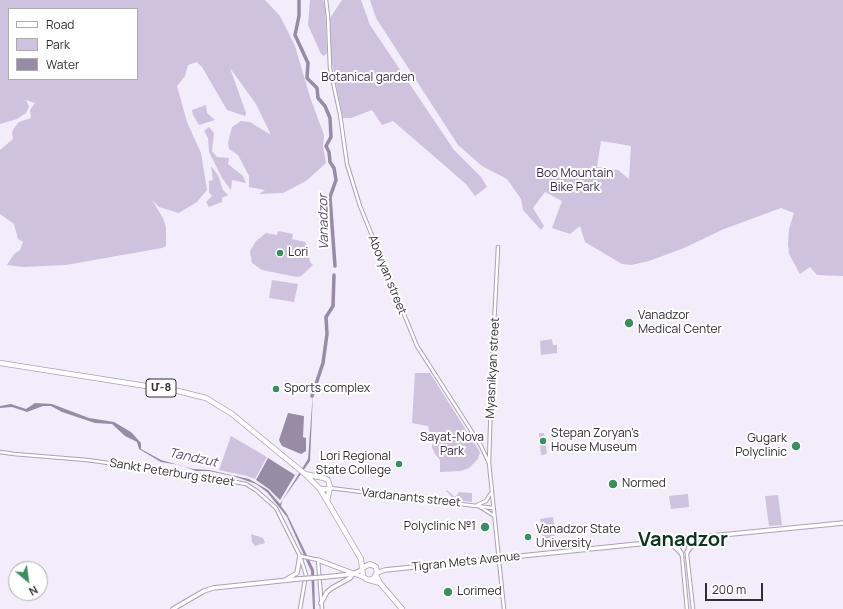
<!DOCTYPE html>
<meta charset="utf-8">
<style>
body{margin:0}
#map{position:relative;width:843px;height:609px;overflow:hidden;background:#f3ecfb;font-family:Manrope,sans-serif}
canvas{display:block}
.legend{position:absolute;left:8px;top:8px;width:130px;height:72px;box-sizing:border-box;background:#fff;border:1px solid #adabaf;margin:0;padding:5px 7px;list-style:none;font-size:12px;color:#312c36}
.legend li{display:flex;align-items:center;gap:8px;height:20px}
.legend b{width:20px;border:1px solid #adabaf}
.north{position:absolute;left:8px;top:561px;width:40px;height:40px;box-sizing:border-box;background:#fff;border:1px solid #adabaf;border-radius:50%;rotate:151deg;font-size:11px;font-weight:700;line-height:16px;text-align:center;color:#312c36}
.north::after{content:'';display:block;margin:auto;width:14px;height:18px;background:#3c8e60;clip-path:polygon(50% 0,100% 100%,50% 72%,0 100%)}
.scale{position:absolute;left:705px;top:583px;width:58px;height:18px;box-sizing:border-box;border:2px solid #312c36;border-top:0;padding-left:5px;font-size:12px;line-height:14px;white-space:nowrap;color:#312c36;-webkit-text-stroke:3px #fff;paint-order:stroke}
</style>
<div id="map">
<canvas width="843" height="609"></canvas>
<ul class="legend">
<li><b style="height:5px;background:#fff"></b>Road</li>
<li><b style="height:11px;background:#cfc2de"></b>Park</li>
<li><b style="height:11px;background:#978ba6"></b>Water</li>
</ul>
<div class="north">N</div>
<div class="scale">200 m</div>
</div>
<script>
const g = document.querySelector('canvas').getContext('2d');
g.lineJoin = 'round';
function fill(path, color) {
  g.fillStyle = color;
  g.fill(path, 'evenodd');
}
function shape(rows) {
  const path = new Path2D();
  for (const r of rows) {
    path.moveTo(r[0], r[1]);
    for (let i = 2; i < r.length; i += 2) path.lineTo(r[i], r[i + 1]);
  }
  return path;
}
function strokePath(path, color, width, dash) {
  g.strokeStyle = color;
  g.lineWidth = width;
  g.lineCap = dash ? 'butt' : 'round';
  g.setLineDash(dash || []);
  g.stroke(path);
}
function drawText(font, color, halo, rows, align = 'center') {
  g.font = font + ' Manrope,"Noto Sans Armenian",sans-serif';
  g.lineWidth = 4;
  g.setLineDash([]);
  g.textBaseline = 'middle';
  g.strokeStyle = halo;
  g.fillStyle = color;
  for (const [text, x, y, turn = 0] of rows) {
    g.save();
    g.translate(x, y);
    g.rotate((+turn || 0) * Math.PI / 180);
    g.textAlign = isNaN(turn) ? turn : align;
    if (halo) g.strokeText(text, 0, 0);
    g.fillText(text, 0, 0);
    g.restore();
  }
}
fill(shape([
 [0,0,265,0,280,16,295,46,310,97,324,135,323,146,326,163,306,181,283,193,259,194,265,190,249,187,249,176,238,155,229,149,228,143,232,127,241,121,250,122,271,135,256,104,230,68,246,113,245,116,227,110,202,67,197,62,188,65,185,76,177,86,187,122,201,153,207,190,197,202,179,213,159,207,152,200,163,218,166,227,166,246,162,248,66,265,23,267,7,265,14,254,20,250,23,242,18,239,14,224,0,214,0,150,13,139,12,133,14,128,19,122,31,118,30,110,35,103,26,100,29,107,26,113,17,119,0,124],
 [9,9,137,9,137,79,9,79],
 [310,0,323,0,325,6,327,53,324,56,321,54,308,25],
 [342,0,361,0,370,25,454,150,481,177,487,187,475,196,466,184,393,121,382,125,372,110,351,118,343,118,331,58,330,41,331,39,330,18],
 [370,0,843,0,843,276,817,275,810,267,800,274,789,254,788,244,789,229,794,213,781,208,724,229,684,248,649,261,631,265,622,264,585,242,580,226,570,234,552,228,562,201,545,192,533,208,544,226,541,230,523,210,521,199,507,179,482,166,458,145,376,18],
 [601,141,631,146,629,179,618,170,597,167],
 [206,105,207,113,215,120,199,125,193,115,192,110],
 [209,127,214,133,212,151,217,157,229,158,228,164,243,176,246,183,232,180,231,190,222,178,209,152,208,138,204,131],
 [211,166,218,175,223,190,228,195,222,198,222,202,209,207,206,202,212,196,209,192,209,181,213,180],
 [278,231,293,234,292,239,305,242,308,247,310,262,313,265,301,276,297,277,262,270,252,263,250,251,256,241,266,233,277,235],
 [272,280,298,284,294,302,269,298],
 [552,339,553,345,557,345,557,353,541,355,540,341],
 [415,373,430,373,480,452,478,459,469,468,461,471,440,472,440,460,435,454,432,447,434,437,430,434,428,426,412,423],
 [539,433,544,433,547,454,541,455],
 [231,436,267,457,255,479,247,476,219,470],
 [447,490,455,497,459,492,472,493,472,502,455,500,446,491],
 [688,494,689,507,671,509,669,496],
 [778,495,782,525,769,526,765,496],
 [553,517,556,545,544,547,540,519],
 [251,534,263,538,265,543,255,546,252,542]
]), '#cfc2de');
fill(shape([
 [313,392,310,461,282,501,281,506,287,514,314,570,315,609,313,609,311,571,287,517,267,492,256,484,233,476,209,471,196,471,180,465,161,462,139,449,137,442,125,436,112,424,95,423,62,412,51,406,43,406,27,412,12,407,0,408,0,406,11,404,26,409,35,403,52,404,89,418,114,422,131,432,141,443,141,449,161,460,193,469,209,470,249,479,268,490,280,504,308,459],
 [288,413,304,416,303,437,306,438,306,451,301,454,282,446,279,440],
 [268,458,295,475,280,500,269,489,256,480]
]), '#978ba6');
strokePath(shape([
 [299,0,299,16,295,35,308,63,307,78,317,88,318,98,325,106,330,118,331,137,326,146,329,152,330,162,334,168,336,180,330,197,335,266],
 [312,396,323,363,327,334,326,317,333,306,334,275]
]), '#978ba6', 3.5);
const minor = shape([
 [326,0,328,17,330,68,340,114,347,164,360,206,417,346,481,446,489,463],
 [498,247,492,366,489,463,504,609],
 [0,452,14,454,87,460,202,476,246,484,257,491,276,508,300,556,306,575,300,609],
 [330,488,493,508],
 [477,505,486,501,491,493],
 [480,507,493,515],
 [689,542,687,555,693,609],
 [677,543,682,556,687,609],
 [300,556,318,560,322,609]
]);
const major = shape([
 [668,541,677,543,689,542,698,538],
 [671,543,681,553],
 [687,552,697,539],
 [318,560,363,577],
 [377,573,385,570,667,541,678,538,701,537,843,523],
 [325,577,353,574,361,570],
 [287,579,297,573,300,556],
 [321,603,327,592,332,588,350,578,353,574],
 [173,609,204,591,213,588,298,579]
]);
const highway = shape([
 [0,363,178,391,206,398,232,414,305,474,320,489,328,489],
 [305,474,324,478,328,480,330,487,327,501],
 [320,489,361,559,362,568],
 [376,575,380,583,402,609],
 [369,580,373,579,377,573,376,567,370,564,362,568,363,576,366,579,380,583]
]);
strokePath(minor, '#aca0b9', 4.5);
strokePath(major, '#aca0b9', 5.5);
strokePath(highway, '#aca0b9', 6);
strokePath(minor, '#fff', 2.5);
strokePath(major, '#fff', 3.5);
strokePath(highway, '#fff', 4.5);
const majorBridge = shape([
 [298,579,325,577]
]);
strokePath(majorBridge, '#aca0b9', 5.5, []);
strokePath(majorBridge, '#fff', 3.5);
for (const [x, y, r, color] of [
 [280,253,4,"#3c8e60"],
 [629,323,5,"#3c8e60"],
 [276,389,4,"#3c8e60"],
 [543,441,4,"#3c8e60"],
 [796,446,5,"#3c8e60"],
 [399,464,4,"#3c8e60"],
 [613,484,5,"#3c8e60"],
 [485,527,5,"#3c8e60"],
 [528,537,4,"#3c8e60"],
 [448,592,5,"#3c8e60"]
]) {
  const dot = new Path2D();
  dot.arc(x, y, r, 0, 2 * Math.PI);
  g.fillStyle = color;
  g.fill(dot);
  strokePath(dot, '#fff', 1.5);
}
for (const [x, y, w] of [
 [161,388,30]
]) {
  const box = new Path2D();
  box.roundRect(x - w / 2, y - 9, w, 18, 3);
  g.fillStyle = '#fff';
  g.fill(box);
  strokePath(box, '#312c36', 1);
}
drawText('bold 11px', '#312c36', null, [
 ["Մ-8",161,388]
]);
drawText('12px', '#3c2850', '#fff', [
 ["Botanical garden",368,78],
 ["Boo Mountain",575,174],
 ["Bike Park",575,188],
 ["Sayat-Nova",452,438],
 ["Park",452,452]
]);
drawText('12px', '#312c36', '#fff', [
 ["Lori",288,253],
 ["Vanadzor",638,316],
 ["Medical Center",638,330],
 ["Sports complex",284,389],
 ["Stepan Zoryan's",551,434],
 ["House Museum",551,448],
 ["Gugark",787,439,"right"],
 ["Polyclinic",787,453,"right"],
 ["Lori Regional",391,457,"right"],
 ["State College",391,471,"right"],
 ["Normed",622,484],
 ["Polyclinic №1",476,527,"right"],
 ["Vanadzor State",536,530],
 ["University",536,544],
 ["Lorimed",457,592]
], 'left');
drawText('12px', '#312c36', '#fff', [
 ["Abovyan street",387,275,68],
 ["Myasnikyan street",493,368,-87],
 ["Sankt Peterburg street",172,473,9],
 ["Vardanants street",411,498,6],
 ["Tigran Mets Avenue",466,562,-6]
]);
drawText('italic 13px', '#5c4771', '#fff', [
 ["Vanadzor",324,222,-91],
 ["Tandzut",193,458,12]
]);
drawText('bold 20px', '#0b341e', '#fff', [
 ["Vanadzor",683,540]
]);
</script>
